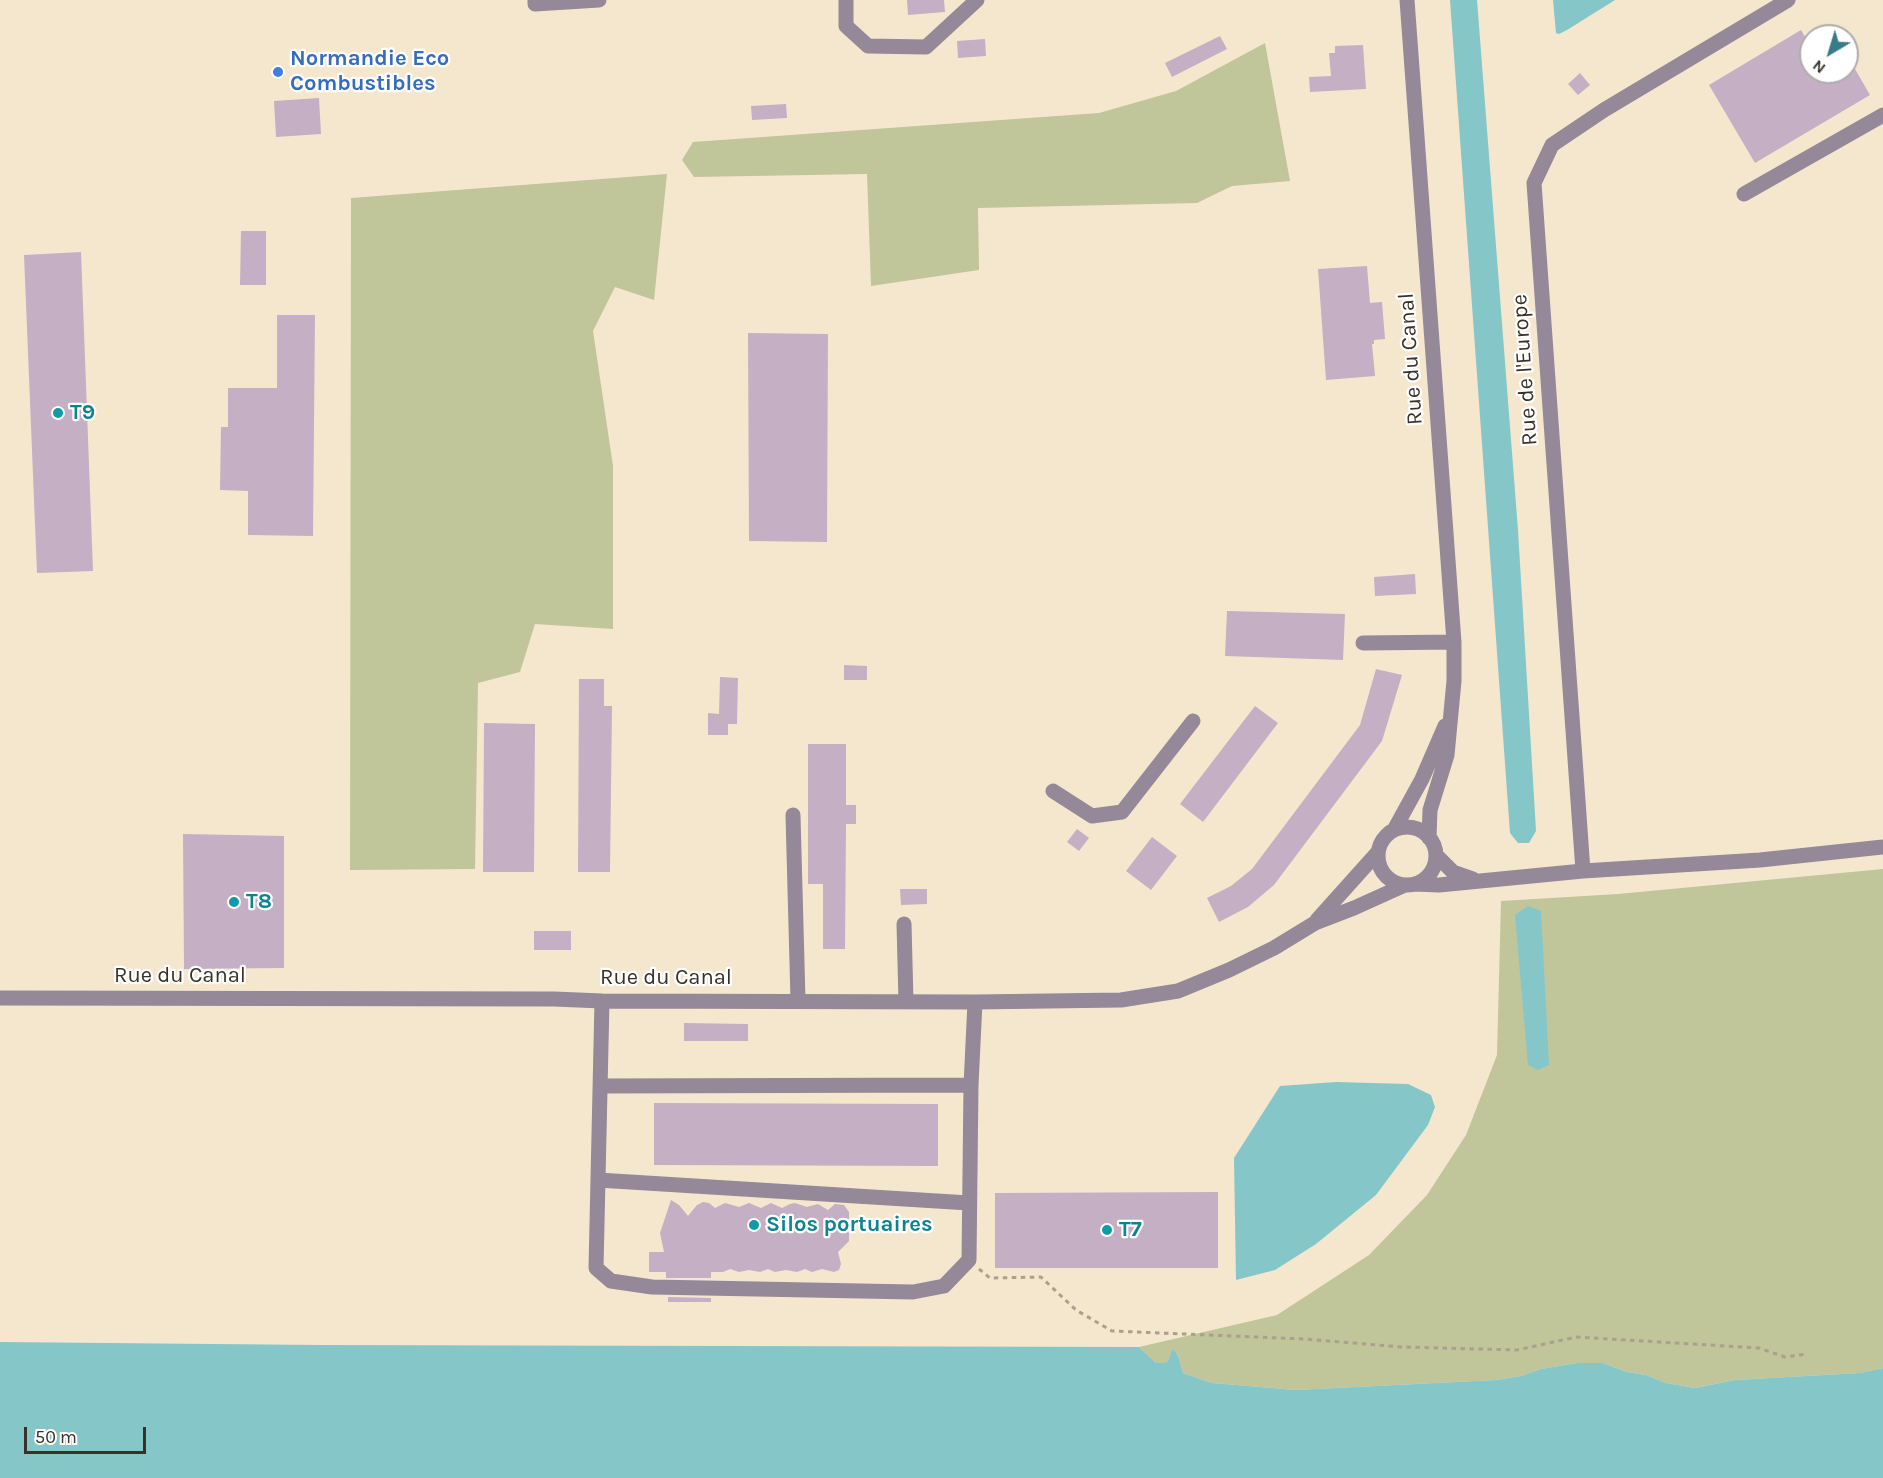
<!DOCTYPE html>
<html>
<head>
<meta charset="utf-8">
<style>
  body { margin:0 }
  #map { position:relative; width:1883px; height:1478px; overflow:hidden; background:#f5e7ce; font-family:Karla,sans-serif }
  canvas { display:block }
  .north { position:absolute; left:1799px; top:24px; width:60px; height:60px; box-sizing:border-box; background:#fff; border:2px solid #afada9; border-radius:50%; rotate:218deg; font-size:16px; font-weight:700; line-height:24px; text-align:center; color:#373228 }
  .north::after { content:''; display:block; margin:auto; width:21px; height:27px; background:#387a8b; clip-path:polygon(50% 0,100% 100%,50% 72%,0 100%) }
  .scale { position:absolute; left:24px; top:1427px; width:122px; height:27px; box-sizing:border-box; border:3px solid #373228; border-top:0; padding-left:8px; font-size:18px; line-height:21px; white-space:nowrap; color:#373228; -webkit-text-stroke:4px #fff; paint-order:stroke }
</style>
</head>
<body>
<div id="map">
<canvas width="1883" height="1478"></canvas>
<div class="north">N</div>
<div class="scale">50 m</div>
</div>
<script>
const ctx = document.querySelector('canvas').getContext('2d');
ctx.lineJoin = 'round';
function fillPath(path, color) { ctx.fillStyle = color; ctx.fill(path, 'evenodd'); }
const toPath = rows => new Path2D(rows.map(r => 'M' + r).join(''));
function strokePath(path, color, width, dash) { ctx.strokeStyle = color; ctx.lineWidth = width; ctx.lineCap = dash ? 'butt' : 'round'; ctx.setLineDash(dash || []); ctx.stroke(path); }
function label(font, color, halo, rows, align = 'center') {
  ctx.font = font + ' Karla,sans-serif'; ctx.lineWidth = 4.5; ctx.setLineDash([]); ctx.textBaseline = 'middle'; ctx.strokeStyle = halo; ctx.fillStyle = color; for (const [text, x, y, turn = 0] of rows) {
    ctx.save(); ctx.translate(x, y); ctx.rotate((+turn || 0) * Math.PI / 180); ctx.textAlign = isNaN(turn) ? turn : align; if (halo) ctx.strokeText(text, 0, 0); ctx.fillText(text, 0, 0); ctx.restore();
  }
}
fillPath(toPath([
  [1265,43,1290,181,1232,186,1197,203,978,208,979,270,871,286,867,174,694,177,682,160,693,142,1099,113,1176,91],
  [667,174,654,300,615,287,593,331,613,466,613,629,535,624,520,672,478,683,475,869,350,870,351,198],
  [1883,869,1883,1368,1860,1373,1735,1380,1695,1388,1666,1383,1646,1375,1627,1372,1603,1363,1577,1363,1541,1369,1521,1376,1496,1380,1296,1390,1212,1383,1183,1373,1179,1358,1176,1352,1172,1351,1168,1361,1164,1363,1156,1363,1139,1347,1277,1315,1369,1255,1427,1195,1466,1135,1497,1055,1501,901,1618,894]
]), '#c1c59a');
fillPath(toPath([
  [1450,0,1477,0,1518,530,1536,831,1529,843,1518,843,1510,833],
  [1553,0,1615,0,1567,30,1559,34,1556,33],
  [1528,906,1541,911,1549,1065,1538,1070,1528,1065,1515,915],
  [1336,1082,1408,1084,1431,1095,1435,1107,1428,1125,1376,1195,1316,1244,1275,1270,1236,1280,1234,1158,1280,1086],
  [0,1342,320,1345,1139,1347,1156,1363,1164,1363,1168,1361,1172,1350,1176,1352,1179,1358,1183,1373,1212,1383,1296,1390,1496,1380,1521,1376,1541,1369,1577,1363,1603,1363,1627,1372,1646,1375,1666,1383,1695,1388,1735,1380,1860,1373,1883,1368,1883,1478,0,1478]
]), '#85c6c8');
fillPath(toPath([
  [907,0,944,0,945,12,908,15],
  [1801,30,1811,47,1811,72,1847,72,1847,55,1870,95,1755,163,1709,85],
  [1220,36,1227,49,1172,77,1165,63],
  [985,39,986,56,958,58,957,41],
  [1363,45,1366,89,1310,92,1309,77,1331,76,1329,53,1335,53,1335,46],
  [1580,73,1590,85,1578,95,1568,84],
  [319,98,321,134,276,137,274,101],
  [786,104,787,118,752,120,751,106],
  [241,231,266,231,266,285,240,285],
  [81,252,93,571,37,573,24,255],
  [1367,266,1370,303,1382,302,1385,339,1374,340,1374,344,1372,344,1375,376,1326,380,1318,269],
  [277,315,315,315,313,536,248,535,248,491,220,490,221,427,228,427,228,388,277,388],
  [748,333,828,334,827,542,749,541],
  [1415,574,1416,594,1375,596,1374,577],
  [1227,611,1345,614,1343,660,1225,656],
  [844,665,867,666,867,680,844,680],
  [1376,669,1402,675,1382,741,1274,885,1248,907,1219,922,1207,898,1231,886,1252,869,1360,725],
  [720,677,738,678,737,724,728,724,728,735,708,735,708,713,719,714],
  [579,679,604,679,604,706,612,706,610,872,578,872],
  [1255,706,1278,723,1203,822,1180,804],
  [484,723,535,724,534,872,483,872],
  [808,744,846,744,846,805,856,805,856,824,846,824,845,949,823,949,823,884,808,884],
  [1077,829,1089,838,1079,851,1067,842],
  [183,834,284,836,284,968,184,969],
  [1152,837,1177,856,1151,890,1126,871],
  [900,889,927,889,927,904,901,905],
  [534,931,571,931,571,950,534,950],
  [684,1023,748,1024,748,1041,684,1041],
  [654,1103,938,1104,938,1166,654,1165],
  [1218,1192,1218,1268,995,1268,995,1193],
  [671,1200,679,1205,688,1216,697,1205,703,1202,709,1203,715,1208,725,1203,739,1207,749,1203,761,1208,771,1203,782,1208,790,1204,795,1203,807,1207,818,1204,828,1210,835,1204,844,1205,849,1212,849,1219,844,1226,849,1233,849,1241,838,1252,841,1264,839,1270,834,1272,822,1269,812,1272,805,1269,797,1272,786,1270,775,1272,768,1269,760,1272,749,1270,739,1272,730,1269,723,1272,711,1272,711,1278,666,1278,666,1272,649,1272,649,1252,664,1252,660,1233],
  [668,1297,711,1298,711,1302,668,1302]
]), '#c4afc4');
strokePath(toPath([
  [979,1269,990,1278,1041,1277,1076,1310,1112,1331,1304,1339,1402,1347,1517,1350,1576,1337,1759,1348,1785,1357,1807,1354]
]), '#aba08d', 3, [4.5, 4.5]);
strokePath(toPath([
  [535,0,535,4,599,0],
  [846,0,846,26,868,46,926,47,977,0],
  [1407,0,1454,642,1454,681,1447,755,1430,810,1429,838],
  [1744,194,1883,115],
  [1363,643,1454,642],
  [1053,791,1092,816,1122,812,1193,721],
  [793,815,798,1000],
  '1378 856a29 29 0 1 1 58 0a29 29 0 1 1-58 0Z',
  [1394,830,1422,779,1445,726],
  [1436,855,1453,872,1473,879],
  [1583,871,1534,183,1552,145,1604,110,1788,0],
  [1415,884,1439,885,1583,871,1760,860,1883,847],
  [1317,920,1378,852],
  [904,924,906,1001],
  [0,998,554,999,602,1001,975,1002,1121,1000,1178,991,1229,970,1274,948,1315,923,1354,908,1405,885],
  [602,1001,596,1268,611,1281,652,1287,913,1292,944,1286,969,1260,971,1085,975,1002],
  [601,1086,971,1085],
  [598,1180,969,1203]
]), '#948899', 15);
for (const [x, y, r, color] of [
  [278,72,6,"#3f7fe0"],
  [58,413,6,"#0f9aa8"],
  [234,902,6,"#0f9aa8"],
  [754,1225,6,"#0f9aa8"],
  [1107,1230,6,"#0f9aa8"]
]) { const dot = new Path2D(); dot.arc(x, y, r, 0, 2 * Math.PI); ctx.fillStyle = color; ctx.fill(dot); strokePath(dot, '#fff', 2); }
label('bold 22px', '#366cbe', '#fff', [
  ["Normandie Eco",290,59],
  ["Combustibles",290,84]
], 'left');
label('22px', '#373228', '#fff', [
  ["Rue du Canal",1411,359,-94],
  ["Rue de l'Europe",1525,370,-94],
  ["Rue du Canal",180,976],
  ["Rue du Canal",666,978]
]);
label('bold 22px', '#0d838f', '#fff', [
  ["T9",70,413],
  ["T8",246,902],
  ["Silos portuaires",766,1225],
  ["T7",1119,1230]
], 'left');
</script>
</body>
</html>
